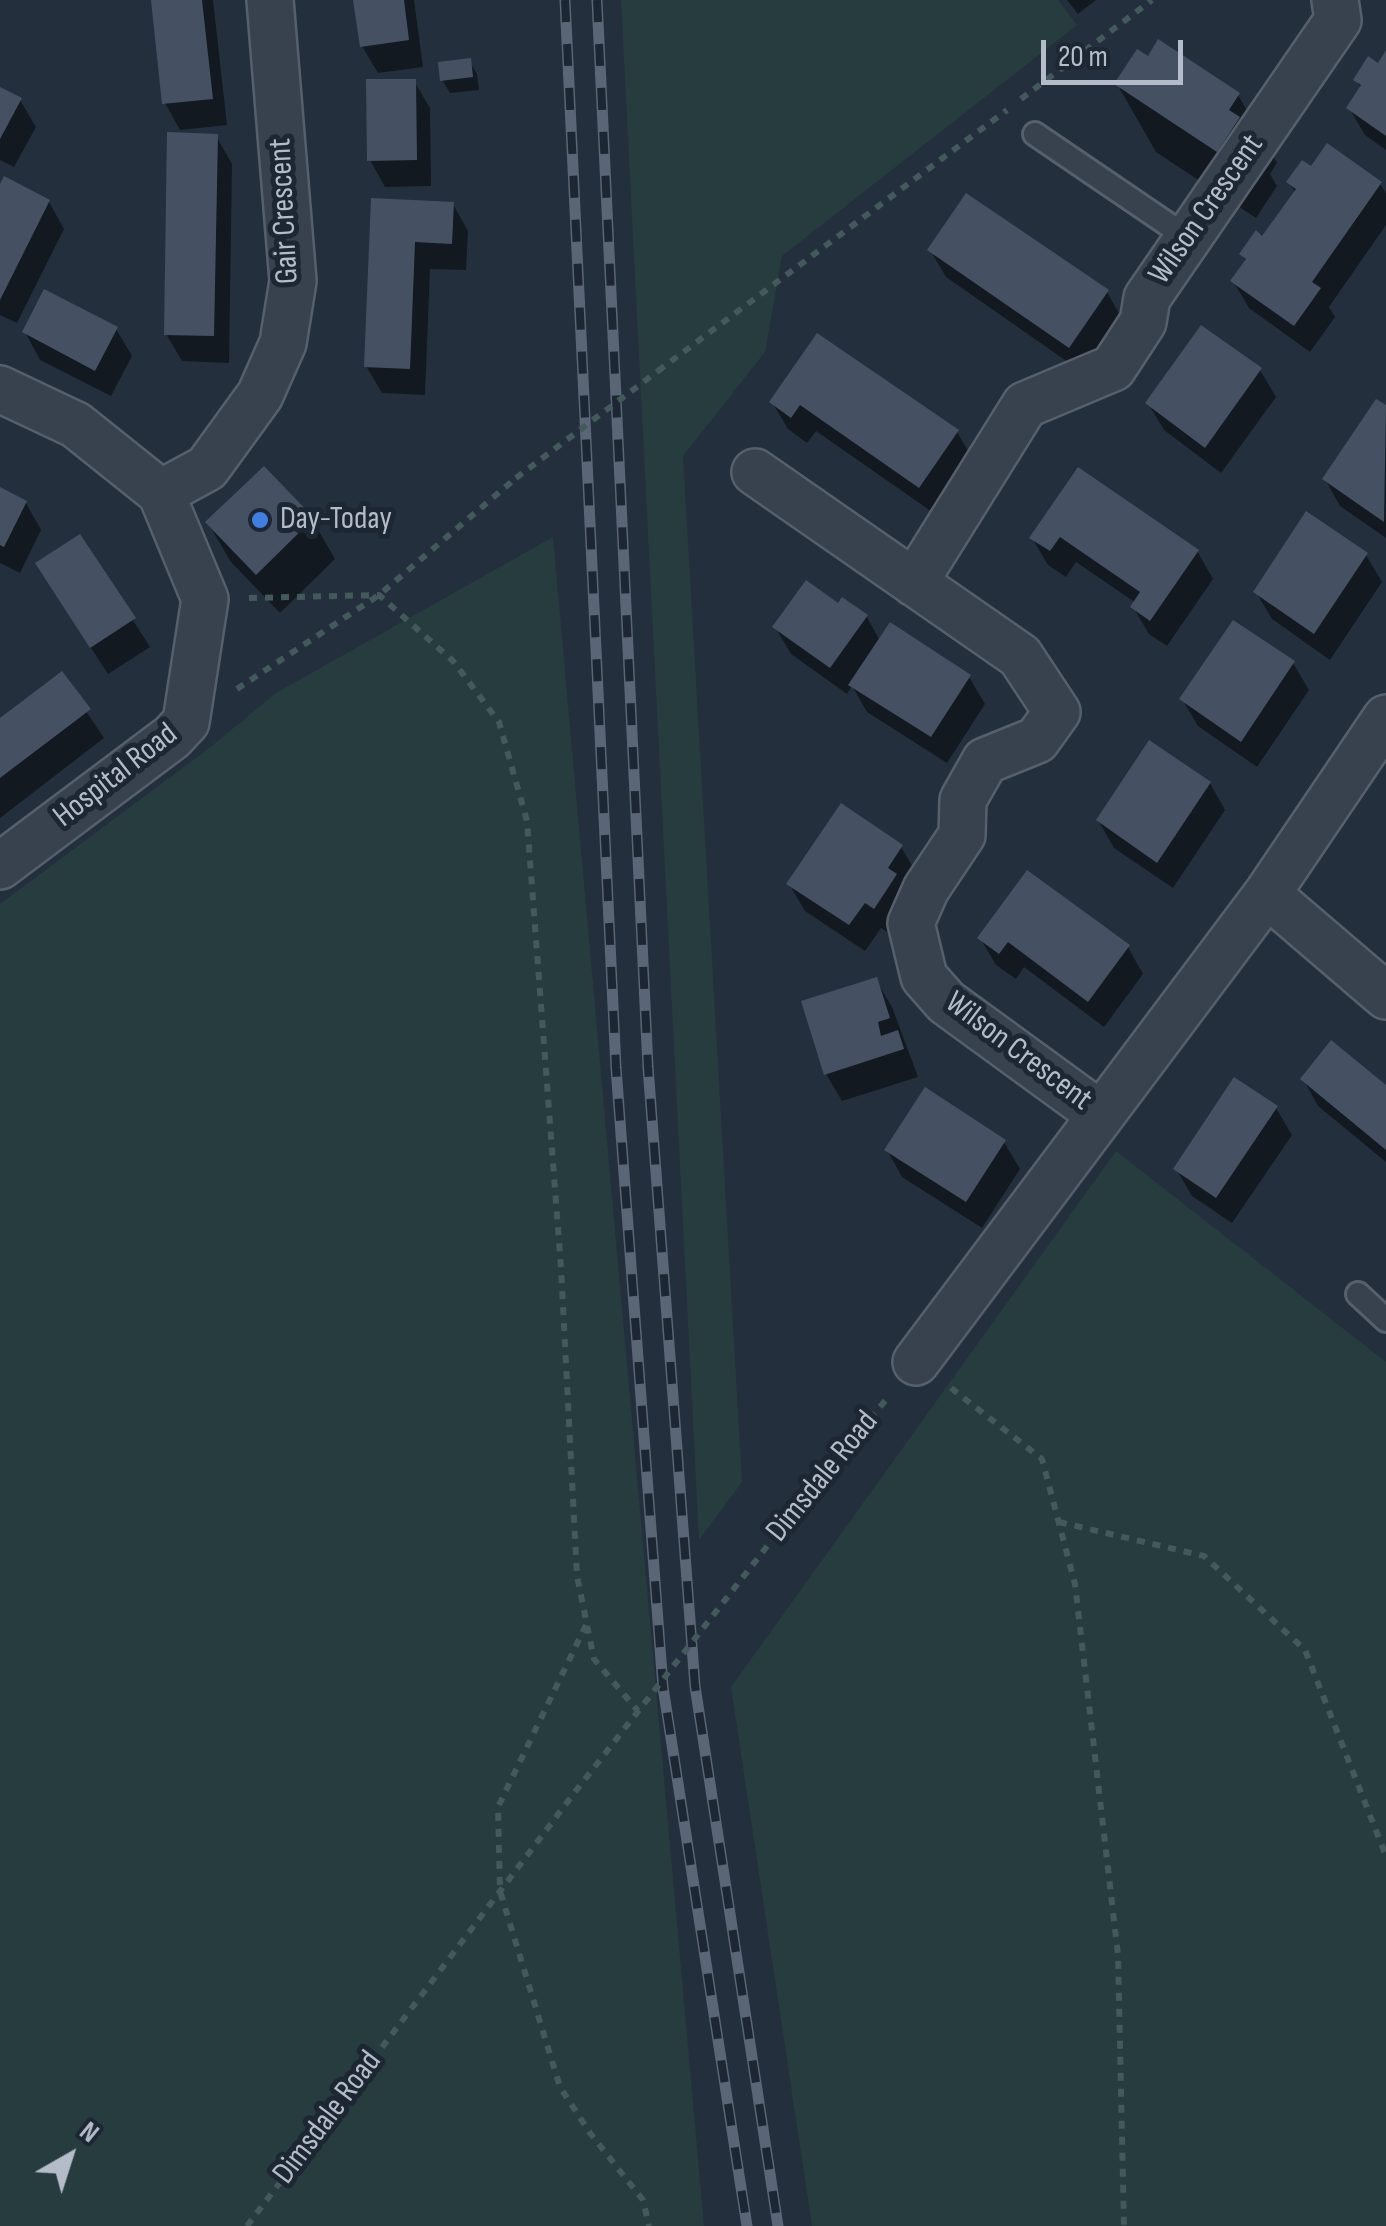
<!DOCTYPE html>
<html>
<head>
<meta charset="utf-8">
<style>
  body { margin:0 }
  #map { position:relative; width:1386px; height:2226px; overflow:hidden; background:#242f3e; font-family:"Sofia Sans Condensed",sans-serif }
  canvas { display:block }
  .north { position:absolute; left:20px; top:2106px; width:100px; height:100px; -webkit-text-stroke:8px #1d2633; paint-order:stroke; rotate:39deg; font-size:28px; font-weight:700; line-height:40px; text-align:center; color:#b4bcc9 }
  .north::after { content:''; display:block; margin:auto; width:35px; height:45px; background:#b4bcc9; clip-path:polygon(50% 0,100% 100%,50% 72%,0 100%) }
  .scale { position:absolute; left:1041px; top:40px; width:142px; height:45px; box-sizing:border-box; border:5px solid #b4bcc9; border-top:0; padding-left:12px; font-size:30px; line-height:35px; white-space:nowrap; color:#b4bcc9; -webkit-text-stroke:8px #1d2633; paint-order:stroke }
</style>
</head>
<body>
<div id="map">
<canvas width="1386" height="2226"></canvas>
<div class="north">N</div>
<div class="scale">20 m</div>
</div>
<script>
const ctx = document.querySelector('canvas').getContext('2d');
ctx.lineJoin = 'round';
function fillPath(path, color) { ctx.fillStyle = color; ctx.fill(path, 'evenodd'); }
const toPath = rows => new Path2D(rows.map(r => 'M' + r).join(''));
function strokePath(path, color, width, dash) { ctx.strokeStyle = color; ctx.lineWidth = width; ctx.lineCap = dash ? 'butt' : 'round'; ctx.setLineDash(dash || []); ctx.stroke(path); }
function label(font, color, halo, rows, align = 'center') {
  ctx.font = font + ' "Sofia Sans Condensed",sans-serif'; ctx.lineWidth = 10; ctx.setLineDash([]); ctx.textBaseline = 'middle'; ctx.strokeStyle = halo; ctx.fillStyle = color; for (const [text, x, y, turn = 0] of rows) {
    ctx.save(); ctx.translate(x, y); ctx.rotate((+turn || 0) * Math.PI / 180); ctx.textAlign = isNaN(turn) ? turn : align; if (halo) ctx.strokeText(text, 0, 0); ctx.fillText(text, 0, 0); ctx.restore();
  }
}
fillPath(toPath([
  [621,0,1058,0,1077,25,782,256,765,352,683,456,742,1482,699,1540],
  [553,537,704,2226,0,2226,0,904,208,749,276,693],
  [1116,1151,1386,1362,1386,2226,812,2226,731,1687]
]), '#263c3f');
fillPath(toPath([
  [154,0,213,0,227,125,180,130,165,103],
  [356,0,414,0,423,67,378,73,362,46],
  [1067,0,1096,0,1078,14],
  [1386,55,1386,150,1365,135,1349,108,1362,89,1356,80,1378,67],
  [469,61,477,74,479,90,450,93,442,80],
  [414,81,430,108,431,186,385,187,370,160],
  [1117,84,1238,95,1277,163,1270,174,1277,186,1256,218,1156,152],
  [0,89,20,100,36,127,14,167,0,160],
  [216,136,232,164,229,363,182,361,166,334],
  [1311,169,1380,184,1386,193,1386,225,1329,307,1335,317,1310,352,1249,308,1233,281,1246,261,1242,254,1263,239,1296,193,1289,182],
  [0,190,49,202,64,229,17,323,0,315],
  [374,201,453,204,468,231,466,270,430,269,425,395,382,393,366,366],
  [930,250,1107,292,1122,319,1085,374,946,277],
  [116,329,132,356,111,396,40,360,25,332],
  [817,337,957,432,973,459,935,514,816,431,807,443,788,429,772,402],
  [1260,370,1276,397,1221,473,1164,430,1148,403],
  [1377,402,1386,408,1386,538,1340,506,1325,479],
  [1079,471,1197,551,1213,579,1167,646,1149,634,1133,607,1136,603,1076,562,1066,577,1048,565,1032,538],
  [0,490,26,503,41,530,20,573,0,563],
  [312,519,335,559,280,613,231,562,208,523],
  [80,537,150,647,108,674,54,591],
  [1366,555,1382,582,1330,660,1272,619,1256,592],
  [839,606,867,617,880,641,969,677,985,704,947,763,867,712,852,686,847,694,791,654,775,627],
  [1293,663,1309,690,1257,767,1198,726,1182,699],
  [61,674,104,738,0,818,0,721],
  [1210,783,1225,810,1173,888,1114,848,1098,820],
  [901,847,917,874,900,919,890,934,881,928,865,951,805,911,789,884],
  [980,938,1128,947,1143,974,1104,1027,1024,967,1016,979,996,965],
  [876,980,892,1007,918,1077,842,1101,826,1074],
  [1303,1079,1386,1089,1386,1162,1318,1106],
  [1276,1108,1292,1135,1232,1223,1192,1196,1176,1169],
  [1004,1142,1020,1169,982,1228,902,1177,887,1150]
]), '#0007');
fillPath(toPath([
  [151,0,202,0,213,99,162,104],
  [353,0,404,0,409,40,360,47],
  [1158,39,1240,93,1229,110,1240,117,1217,152,1114,84,1137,49,1148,56],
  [1386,50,1386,136,1346,108,1361,85,1353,80,1368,56,1378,63],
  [471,58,473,77,440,81,438,62],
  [366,79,416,79,417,160,367,161],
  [0,87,22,98,0,139],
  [167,132,218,134,214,336,164,335],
  [1327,143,1382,182,1312,282,1321,288,1294,326,1230,281,1246,259,1239,254,1256,230,1262,236,1296,189,1286,182,1302,160,1311,166],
  [4,176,50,200,0,300,0,184],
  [966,193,1109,290,1069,348,927,250],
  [371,198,454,202,452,244,415,242,410,369,364,367],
  [44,289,118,327,95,371,22,332],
  [1201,325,1262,368,1205,448,1145,403],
  [817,333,959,430,919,488,800,405,791,418,769,402],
  [1376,399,1386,405,1384,522,1322,479],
  [264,466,314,518,256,575,205,522],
  [1078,467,1199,550,1150,621,1130,607,1140,592,1060,537,1050,551,1029,538],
  [0,487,27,501,4,547,0,545],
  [1306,511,1368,553,1314,634,1253,592],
  [80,534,136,618,90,648,35,563],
  [806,580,838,603,842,597,868,615,830,668,772,627],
  [1233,620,1295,661,1241,742,1179,699],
  [890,622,971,675,931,737,848,685],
  [62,671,91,709,0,778,0,718],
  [1149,740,1211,782,1157,863,1096,820],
  [841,803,903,845,888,868,897,874,886,891,874,909,865,903,849,925,786,884],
  [1027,870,1130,945,1088,1002,1008,942,999,954,977,938],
  [877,977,890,1018,878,1022,881,1036,898,1030,904,1049,824,1075,801,1001],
  [1331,1040,1386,1085,1386,1150,1300,1079],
  [1234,1077,1278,1106,1216,1198,1173,1169],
  [925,1087,1006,1140,966,1202,884,1150]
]), '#455162');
const service = toPath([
  [1035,134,1188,238],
  [1358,1294,1386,1320]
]);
const minor = toPath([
  [0,389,76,425,161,493,205,599,186,722,172,737,0,866],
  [755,472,1020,656,1057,712,1037,740,985,761,963,800,962,835,926,889,911,923,924,977,946,1002,1101,1115],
  [161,493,207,468,260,395,283,343,293,281,270,0],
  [914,583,1025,405,1113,368,1143,322,1147,298,1338,20,1335,0],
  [1267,894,1386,996],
  [916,1362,1267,894,1386,718]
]);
strokePath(service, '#565f6c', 28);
strokePath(minor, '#565f6c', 50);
strokePath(toPath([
  [1021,99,1152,0],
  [658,371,1007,110],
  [249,598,379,595,453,661,499,722,527,821,561,1268,577,1576,594,1659,638,1711],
  [237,689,379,595,516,478],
  [951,1388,1042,1459,1075,1584,1118,1955,1124,2226],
  [1059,1522,1204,1556,1305,1650,1386,1856],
  [779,1531,889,1396],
  [586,1625,498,1807,500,1891,560,2087,590,2133,643,2200,649,2226],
  [247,2226,575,1792]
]), '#44595c', 6, [8, 8]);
strokePath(service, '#38414e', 22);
strokePath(minor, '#38414e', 45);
const rail = toPath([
  [565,0,616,1068,663,1687,747,2226],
  [597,0,648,1067,695,1686,778,2226]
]);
strokePath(rail, '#5a6575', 11);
strokePath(rail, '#1d2633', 8, [22]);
strokePath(toPath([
  [516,478,658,371],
  [575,1792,779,1531]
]), '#44595c', 6, [8, 8]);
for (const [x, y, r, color] of [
  [260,520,10,"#3f7fe0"]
]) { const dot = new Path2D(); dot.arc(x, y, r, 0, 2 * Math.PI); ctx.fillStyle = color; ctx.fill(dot); strokePath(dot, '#1d2633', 4); }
label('32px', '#b4bcc9', '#1d2633', [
  ["Wilson Crescent",1207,210,-55],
  ["Gair Crescent",285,211,-93],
  ["Hospital Road",116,776,-38],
  ["Wilson Crescent",1018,1052,37],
  ["Dimsdale Road",823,1477,-51],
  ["Dimsdale Road",328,2118,-53]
]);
label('32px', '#b4bcc9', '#1d2633', [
  ["Day-Today",280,520]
], 'left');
</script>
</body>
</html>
